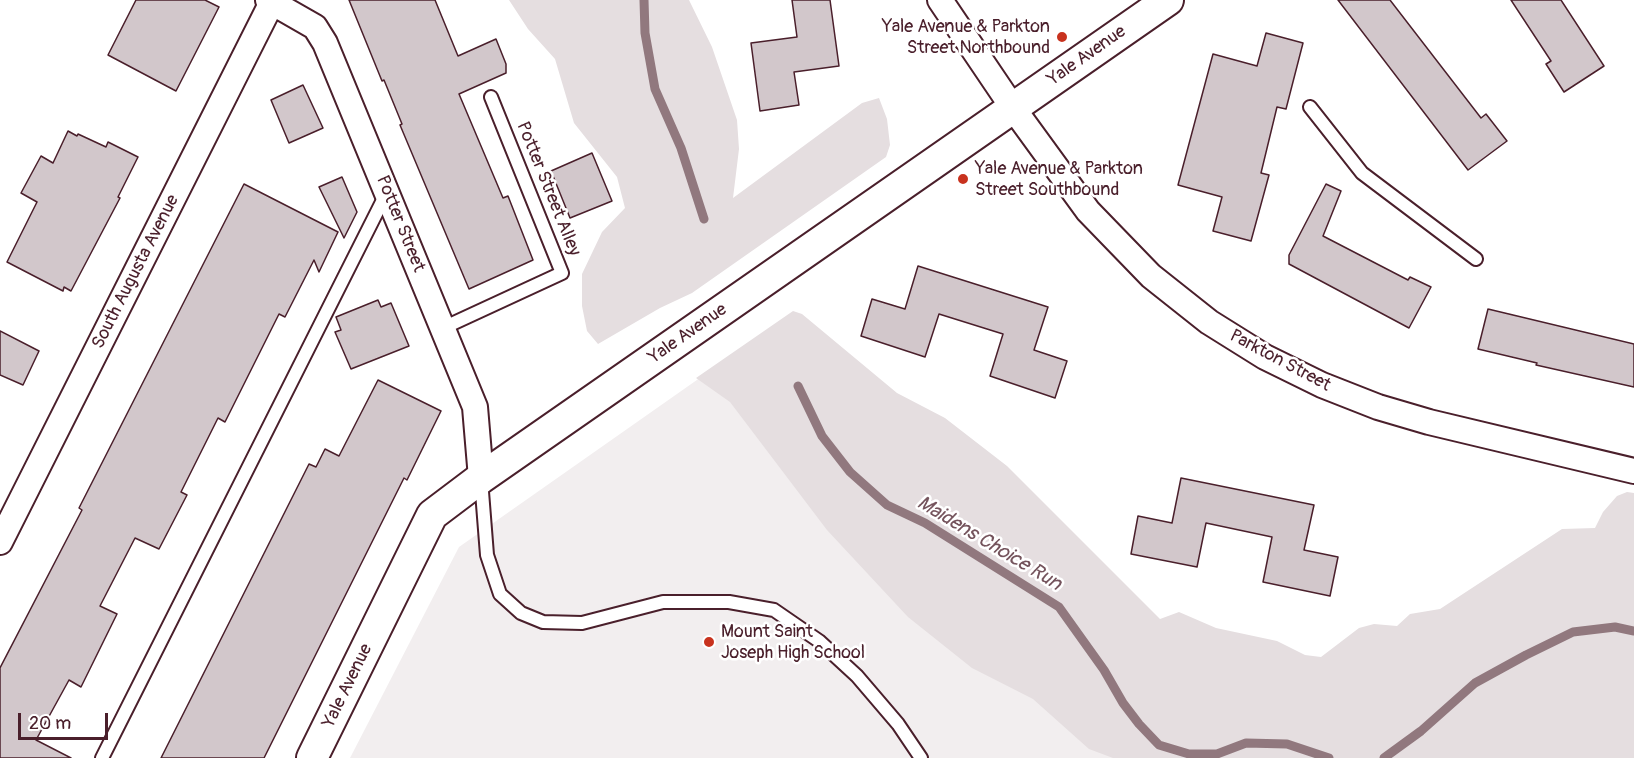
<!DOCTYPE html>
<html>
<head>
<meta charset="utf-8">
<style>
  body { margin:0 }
  #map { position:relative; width:1634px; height:758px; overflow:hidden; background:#fff; font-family:Pangolin,sans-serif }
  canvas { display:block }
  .scale { position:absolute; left:18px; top:713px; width:90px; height:27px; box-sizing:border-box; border:3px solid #4a1f2b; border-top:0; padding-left:8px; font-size:18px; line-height:21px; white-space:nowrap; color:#4a1f2b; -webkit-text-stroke:4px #fff; paint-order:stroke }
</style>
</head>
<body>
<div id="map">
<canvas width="1634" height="758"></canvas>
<div class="scale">20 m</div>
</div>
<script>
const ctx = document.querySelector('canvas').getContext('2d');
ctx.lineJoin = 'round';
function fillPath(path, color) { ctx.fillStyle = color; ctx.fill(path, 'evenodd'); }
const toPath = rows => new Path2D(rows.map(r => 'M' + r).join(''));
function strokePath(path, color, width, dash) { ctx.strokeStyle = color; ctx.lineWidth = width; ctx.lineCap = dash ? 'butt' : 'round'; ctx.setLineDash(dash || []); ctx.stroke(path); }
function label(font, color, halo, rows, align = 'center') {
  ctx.font = font + ' Pangolin,sans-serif'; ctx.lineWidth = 5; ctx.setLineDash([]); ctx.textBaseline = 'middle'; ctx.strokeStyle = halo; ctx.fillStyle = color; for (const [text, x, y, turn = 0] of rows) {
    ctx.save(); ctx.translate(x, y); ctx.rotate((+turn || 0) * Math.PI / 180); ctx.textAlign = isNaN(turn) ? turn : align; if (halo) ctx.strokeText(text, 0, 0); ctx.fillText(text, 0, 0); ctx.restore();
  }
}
fillPath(toPath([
  [751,342,1137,758,350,758,459,547]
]), '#f2eeef');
fillPath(toPath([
  [509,0,689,0,712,47,737,120,739,149,733,198,862,103,879,98,887,119,890,145,886,157,692,293,660,308,598,344,587,331,582,306,582,274,602,232,625,208,617,177,574,123,555,59,528,29],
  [793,311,802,314,897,393,945,418,1007,466,1160,619,1179,612,1216,628,1277,641,1305,655,1321,657,1359,628,1374,624,1397,626,1410,614,1440,609,1562,529,1595,528,1603,512,1617,496,1627,492,1634,493,1634,758,1113,758,1089,749,1033,699,972,668,908,617,827,530,730,402,696,378]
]), '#e5dee0');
strokePath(toPath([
  [644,0,645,33,655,89,681,148,704,219],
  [798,386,822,436,850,472,887,505,925,523,1059,607,1104,670,1123,703,1139,724,1159,745,1189,754,1217,754,1246,743,1287,744,1329,758],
  [1384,758,1421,731,1475,683,1526,655,1573,632,1615,627,1634,631]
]), '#91787e', 9);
const building = toPath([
  [136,0,205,0,219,7,176,91,108,55,136,0],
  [349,0,435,0,458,56,496,39,506,64,506,73,459,94,503,198,508,196,533,260,469,289,400,125,402,124,384,80,382,81,349,0],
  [792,0,830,0,839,66,794,72,799,105,760,111,751,43,797,37,792,0],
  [1338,0,1390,0,1481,118,1486,114,1507,141,1468,170,1338,0],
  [1511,0,1561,0,1604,66,1564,92,1546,64,1551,61,1511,0],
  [1266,33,1303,43,1286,109,1277,107,1261,173,1269,175,1251,241,1213,231,1222,197,1178,185,1213,54,1257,66,1266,33],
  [303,85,323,128,289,143,271,100,303,85],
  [68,131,77,136,78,134,106,147,108,142,138,157,118,197,120,198,71,291,64,287,63,291,7,262,37,202,21,193,41,156,53,163,68,131],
  [592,153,612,201,570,218,551,171,592,153],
  [342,177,357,212,344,238,319,187,342,177],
  [244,184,338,232,319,272,314,260,285,317,279,314,225,422,218,418,181,492,187,495,159,549,135,538,100,606,117,614,81,687,69,680,36,740,71,758,0,758,0,668,82,510,79,508,244,184],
  [1326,184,1341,191,1323,236,1408,280,1410,277,1431,287,1409,328,1289,264,1289,255,1326,184],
  [918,266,1048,307,1034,350,1067,361,1055,398,990,376,1003,334,939,314,925,357,861,336,872,299,905,309,918,266],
  [378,300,381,307,391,303,409,346,351,369,335,332,341,330,336,317,378,300],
  [1488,309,1634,344,1634,387,1536,365,1537,363,1478,349,1488,309],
  [0,331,39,351,23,385,0,375,0,331],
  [378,380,441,411,407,480,404,478,264,758,161,758,309,464,316,467,325,449,339,456,378,380],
  [1181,478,1314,505,1304,550,1338,557,1330,596,1263,582,1272,537,1206,523,1197,567,1131,554,1138,516,1172,523,1181,478]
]);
fillPath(building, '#d2c7cb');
strokePath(building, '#4a1f2b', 1.5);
const service = toPath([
  [1310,107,1362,173,1476,259],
  [443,328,562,273,491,97],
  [481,479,487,555,500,594,521,613,543,622,582,623,663,602,729,602,774,610,819,641,857,676,898,724,921,758],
  [102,758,386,194]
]);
const minor = toPath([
  [268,0,315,27,325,43,475,407,481,478],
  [940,0,1013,108,1088,211,1151,276,1209,322,1265,357,1322,385,1378,407,1429,422,1634,471],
  [0,542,272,2]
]);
const tertiary = toPath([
  [312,758,432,515,481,478,1168,0]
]);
strokePath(service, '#4a1f2b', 16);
strokePath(minor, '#4a1f2b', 28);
strokePath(tertiary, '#4a1f2b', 34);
strokePath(service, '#fff', 12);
strokePath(minor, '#fff', 24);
strokePath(tertiary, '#fff', 30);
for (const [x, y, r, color] of [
  [1062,37,6,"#c8321e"],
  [963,179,6,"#c8321e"],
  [709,642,6,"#c8321e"]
]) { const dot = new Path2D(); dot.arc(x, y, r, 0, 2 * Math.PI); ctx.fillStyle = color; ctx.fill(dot); strokePath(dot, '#fff', 2); }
label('18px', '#4a1f2b', '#fff', [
  ["Yale Avenue & Parkton",1050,27,"right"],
  ["Street Northbound",1050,48,"right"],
  ["Yale Avenue & Parkton",975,169],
  ["Street Southbound",975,190],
  ["Mount Saint",721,632],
  ["Joseph High School",721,653]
], 'left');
label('18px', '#4a1f2b', '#fff', [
  ["Yale Avenue",1087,56,-35],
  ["Potter Street Alley",548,189,68],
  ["Potter Street",400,224,68],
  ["South Augusta Avenue",136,272,-63],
  ["Yale Avenue",688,334,-35],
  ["Parkton Street",1280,361,28],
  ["Yale Avenue",348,686,-64]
]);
label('italic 20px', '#74535c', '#fff', [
  ["Maidens Choice Run",989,544,31]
]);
</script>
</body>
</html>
